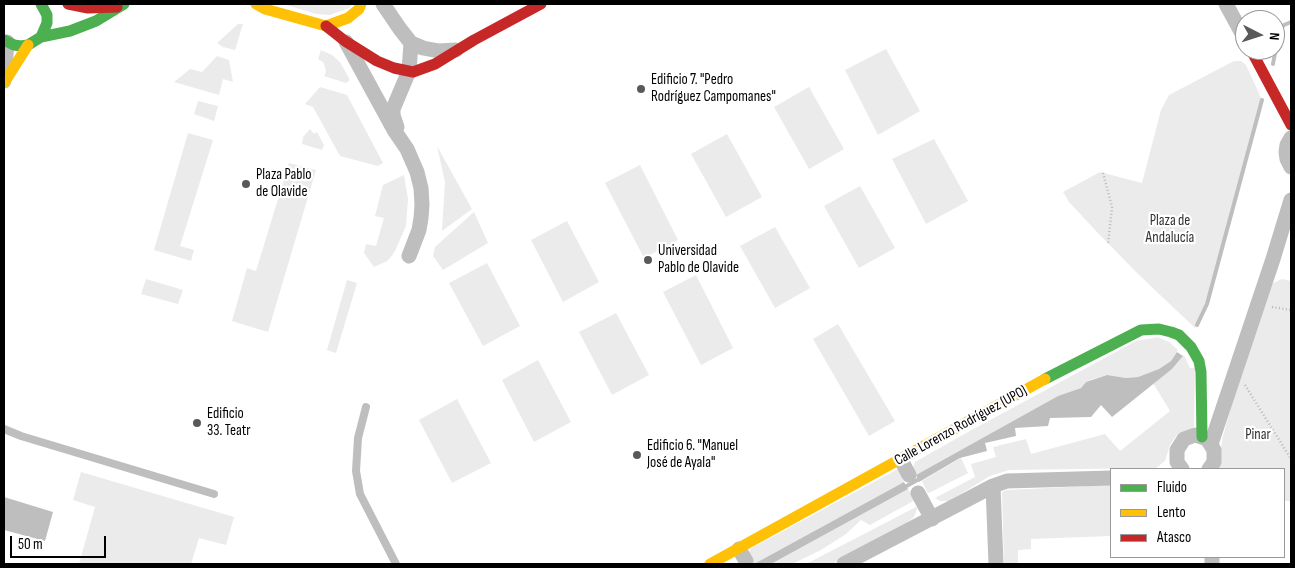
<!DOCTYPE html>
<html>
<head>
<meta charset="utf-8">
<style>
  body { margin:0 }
  #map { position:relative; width:1295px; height:568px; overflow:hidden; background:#fff; font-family:"Sofia Sans Condensed",sans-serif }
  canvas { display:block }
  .frame { position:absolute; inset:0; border:5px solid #000; pointer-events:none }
  .legend { position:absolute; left:1110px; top:468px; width:175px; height:90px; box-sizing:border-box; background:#fff; border:1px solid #999; margin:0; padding:6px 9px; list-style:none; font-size:15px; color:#000 }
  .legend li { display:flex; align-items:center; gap:10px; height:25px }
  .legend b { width:25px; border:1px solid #999 }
  .north { position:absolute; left:1235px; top:10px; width:50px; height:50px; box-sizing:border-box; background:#fff; border:1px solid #999; border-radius:50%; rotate:95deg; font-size:14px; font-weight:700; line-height:20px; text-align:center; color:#000 }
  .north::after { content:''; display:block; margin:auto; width:18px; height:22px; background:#595959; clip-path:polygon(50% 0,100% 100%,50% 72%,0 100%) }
  .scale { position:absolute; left:10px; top:536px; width:96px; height:22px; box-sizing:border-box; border:2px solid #000; border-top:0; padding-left:6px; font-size:15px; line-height:18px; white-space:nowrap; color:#000; -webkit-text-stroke:4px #fff; paint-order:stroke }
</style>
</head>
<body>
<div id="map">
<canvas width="1295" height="568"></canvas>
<div class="frame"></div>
<ul class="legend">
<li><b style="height:6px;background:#4caf50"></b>Fluido</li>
<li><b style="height:6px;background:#ffc107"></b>Lento</li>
<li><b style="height:6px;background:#c62828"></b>Atasco</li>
</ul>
<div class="north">N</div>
<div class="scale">50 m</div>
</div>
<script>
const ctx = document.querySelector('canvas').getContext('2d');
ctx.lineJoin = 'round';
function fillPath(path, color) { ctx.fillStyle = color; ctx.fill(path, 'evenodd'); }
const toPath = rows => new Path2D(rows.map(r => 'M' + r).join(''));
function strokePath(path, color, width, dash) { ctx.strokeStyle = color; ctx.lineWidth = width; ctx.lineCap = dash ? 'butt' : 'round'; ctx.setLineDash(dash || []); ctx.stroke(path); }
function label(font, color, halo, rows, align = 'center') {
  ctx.font = font + ' "Sofia Sans Condensed",sans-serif'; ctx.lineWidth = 4.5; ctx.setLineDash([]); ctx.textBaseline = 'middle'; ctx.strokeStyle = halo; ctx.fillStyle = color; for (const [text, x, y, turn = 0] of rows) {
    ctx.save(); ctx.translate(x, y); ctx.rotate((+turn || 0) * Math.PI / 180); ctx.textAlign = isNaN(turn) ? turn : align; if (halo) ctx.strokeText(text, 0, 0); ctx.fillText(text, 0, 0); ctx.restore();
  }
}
fillPath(toPath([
  [283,4,352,4,349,8,330,15,316,14],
  [238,24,243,24,235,50,223,47,217,43],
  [886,49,920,111,878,135,845,70],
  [321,50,332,55,340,62,350,80,346,83,324,76,326,72,325,67,323,62,318,59],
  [217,56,229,60,233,82,223,79,219,95,174,82,190,69,202,72],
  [1234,61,1241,61,1246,65,1262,100,1207,304,1195,328,1137,273,1096,231,1069,202,1063,192,1100,172,1142,183,1161,110,1169,95],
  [320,87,347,95,383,163,378,166,340,156,313,107,305,104],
  [809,87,844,149,809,169,774,107],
  [198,101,218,106,214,121,194,114],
  [310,129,314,134,317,132,324,145,322,150,302,144,303,137],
  [188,133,213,140,180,246,194,250,191,261,154,250],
  [727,134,762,197,726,217,691,154],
  [934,139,968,201,926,224,892,159],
  [437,146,472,209,442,231,445,182],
  [289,163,316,170,268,332,232,321,247,268,256,271],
  [640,165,678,240,644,258,605,183],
  [404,175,408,199,406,226,395,251,391,257,387,261,374,267,364,253,366,244,376,246,384,218,375,216,383,185],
  [860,186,895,248,859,268,824,206],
  [474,212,488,243,443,270,433,256,435,247],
  [567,221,599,282,563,302,531,240],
  [775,227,810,288,775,308,740,246],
  [487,263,520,326,483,346,449,283],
  [696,275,733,348,701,365,663,292],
  [146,279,183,290,178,304,141,294],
  [1282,279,1291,281,1291,501,1284,501,1284,469,1218,469,1218,466,1223,436,1243,366,1273,283],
  [347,280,357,283,336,353,327,350],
  [616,313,649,375,612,395,579,332],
  [838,324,895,421,869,436,813,339],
  [1158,337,1169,342,1178,350,1171,361,1159,369,1138,377,1126,378,1107,375,1093,379,1086,382,1081,388,1058,396,916,475,913,468,915,462,968,432,1136,341],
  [1184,355,1190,368,1195,368,1194,427,1182,432,1176,436,1170,445,1165,461,1156,468,1009,470,990,476,949,501,940,501,935,498,975,477,971,464,996,457,993,447,1026,439,1031,454,1105,434,1120,451,1170,411,1153,383,1172,369],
  [538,360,571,422,534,442,502,380],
  [457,399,491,463,452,483,419,420],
  [961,458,968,473,929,493,927,492,922,481],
  [898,469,904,482,754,564,749,555,750,549],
  [81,472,234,517,226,545,199,538,191,564,79,564,95,507,73,500],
  [1111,485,1111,536,1031,539,1031,549,1018,550,1018,564,1004,564,1002,492,1007,490],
  [908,489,915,500,870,525,861,520,846,534,821,550,792,564,771,564],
  [918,506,914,517,897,531,832,564,806,564]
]), '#ebebeb');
fillPath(toPath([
  [1177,352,1183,356,1172,369,1112,417,1101,405,1091,417,1050,418,1048,426,1015,428,1016,436,985,443,987,451,960,458,919,482,916,475,1058,396,1081,388,1086,382,1107,375,1126,378,1138,377,1159,369,1171,361],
  [904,482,908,489,771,564,754,564],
  [4,497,53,512,45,541,4,530]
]), '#bebebe');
strokePath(toPath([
  [1273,64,1279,31,1284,25,1291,22],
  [1197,325,1207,304,1262,100],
  [903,488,921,478]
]), '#bebebe', 4);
strokePath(toPath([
  [1103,173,1112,207,1108,244],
  [1272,307,1291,310],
  [1245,385,1291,459]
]), '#b9b9b9', 2.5, [1, 2.5]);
strokePath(toPath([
  [366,407,358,438,356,471,360,494,396,564],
  [4,429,21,436,214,494]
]), '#bebebe', 8);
strokePath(toPath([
  [383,4,400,29,411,43,423,48,439,51,456,50],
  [1226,4,1245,39],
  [346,42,394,130,407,149,417,172,421,188,422,205,421,218,419,230,409,256],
  [4,81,7,42],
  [397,127,393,115,393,109,409,71,411,43],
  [1291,138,1287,145,1286,152,1287,159,1291,167],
  [1211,444,1273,259,1291,200],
  [901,460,909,475],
  [1182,469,1177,462,1177,450,1184,439,1195,435,1207,439,1214,450,1214,462,1209,469],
  [918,493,932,519],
  [739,549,746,561],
  [1212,557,1212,564],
  [844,564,993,486],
  [996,564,993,486,1007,481,1111,478]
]), '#bebebe', 15);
strokePath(toPath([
  [41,37,70,31,96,21,124,4],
  [4,40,14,45,21,46,28,45,41,37,47,23,47,15,41,4],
  [1045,379,1141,330,1159,329,1171,332,1179,335,1191,347,1199,361,1201,372,1202,437]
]), '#4caf50', 11);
strokePath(toPath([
  [256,4,265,9,326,26,348,18,359,9,361,4],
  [4,83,28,45],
  [710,564,1045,379]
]), '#ffc107', 11);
strokePath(toPath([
  [68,4,88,8,117,7],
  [326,26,345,41,377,61,394,68,413,72,435,64,474,40,541,4],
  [1251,50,1291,125]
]), '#c62828', 11);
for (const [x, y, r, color] of [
  [641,89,5,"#595959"],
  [246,184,5,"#595959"],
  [648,260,5,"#595959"],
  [197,423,5,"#595959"],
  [637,455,5,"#595959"]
]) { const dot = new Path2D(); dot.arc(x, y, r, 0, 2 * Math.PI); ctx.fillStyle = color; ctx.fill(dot); strokePath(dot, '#fff', 2); }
label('15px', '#000', '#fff', [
  ["Edificio 7. \"Pedro",651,80],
  ["Rodríguez Campomanes\"",651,97],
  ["Plaza Pablo",256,175],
  ["de Olavide",256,192],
  ["Universidad",658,251],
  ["Pablo de Olavide",658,268],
  ["Edificio",207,414],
  ["33. Teatr",207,431],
  ["Edificio 6. \"Manuel",647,446],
  ["José de Ayala\"",647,463]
], 'left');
label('15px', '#323232', '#fff', [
  ["Plaza de",1170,221],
  ["Andalucía",1170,238],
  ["Pinar",1258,435]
]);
label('15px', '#000', '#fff', [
  ["Calle Lorenzo Rodríguez (UPO)",961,426,-29]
]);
</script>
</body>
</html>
